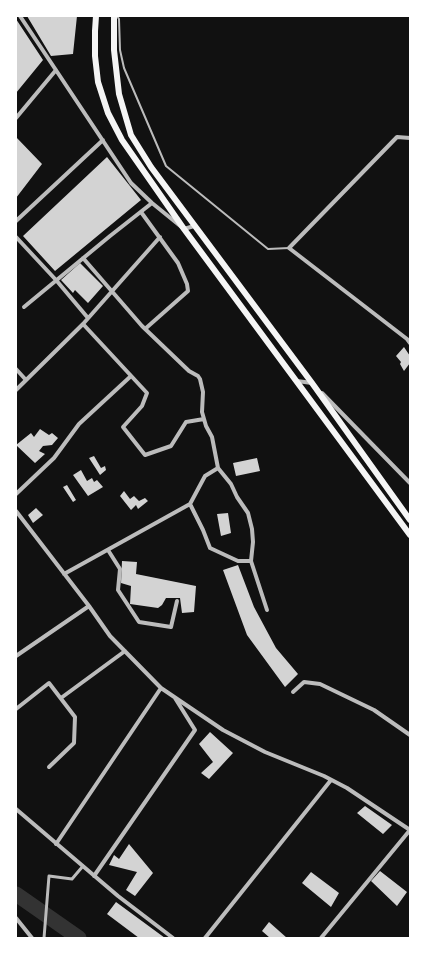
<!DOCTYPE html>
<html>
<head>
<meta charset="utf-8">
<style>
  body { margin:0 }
  #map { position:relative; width:426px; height:954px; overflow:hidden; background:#111; font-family:"Exo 2",sans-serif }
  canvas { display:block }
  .frame { position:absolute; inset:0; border:17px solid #fff; pointer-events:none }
</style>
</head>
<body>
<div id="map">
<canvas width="426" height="954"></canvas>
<div class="frame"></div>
</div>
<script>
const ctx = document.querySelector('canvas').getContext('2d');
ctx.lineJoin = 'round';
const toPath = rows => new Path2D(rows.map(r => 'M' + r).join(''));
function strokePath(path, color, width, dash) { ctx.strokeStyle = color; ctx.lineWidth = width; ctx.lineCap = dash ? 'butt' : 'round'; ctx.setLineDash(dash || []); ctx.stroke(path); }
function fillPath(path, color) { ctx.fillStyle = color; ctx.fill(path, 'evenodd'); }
strokePath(toPath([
  [16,894,79,938]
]), '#333', 15);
fillPath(toPath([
  [27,16,77,16,73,54,51,56],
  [16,19,43,60,16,93],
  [16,137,42,164,16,198],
  [107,157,141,200,55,271,23,236],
  [80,263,103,286,88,303,75,290,73,293,61,280],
  [404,347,410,356,410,363,404,371,400,364,401,362,396,356],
  [40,429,49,435,52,433,58,438,52,445,43,446,39,451,45,454,35,463,16,445,31,433,34,437],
  [94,456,101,468,105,466,106,470,100,475,89,458],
  [257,458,260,471,236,476,233,463],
  [81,470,87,481,92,478,94,482,97,480,103,487,88,496,73,475],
  [67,485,76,500,73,502,63,487],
  [124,491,130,499,134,496,139,501,145,498,148,501,138,509,136,505,131,510,120,496],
  [36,508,43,515,33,523,28,515],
  [228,513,231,533,221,536,217,514],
  [122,561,137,562,136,574,196,586,194,612,182,613,180,598,166,598,162,605,158,608,130,604,131,586,121,583],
  [238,565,254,607,276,648,298,674,285,687,247,635,223,570],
  [210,732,233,753,209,779,201,773,213,762,199,744],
  [365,806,392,825,383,834,357,813],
  [129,844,153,873,135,896,126,890,137,872,109,865,114,855,119,859],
  [380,871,407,892,397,906,371,881],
  [311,872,339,893,331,907,302,883],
  [116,902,165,938,139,938,107,914],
  [269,922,287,938,270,938,262,931]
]), '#d3d3d3');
strokePath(toPath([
  [117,16,119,19,120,50,124,68,166,166,268,249,289,248]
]), '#bcbcbc', 2);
strokePath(toPath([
  [44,938,49,876,72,879,83,866]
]), '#bcbcbc', 3);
strokePath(toPath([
  [20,16,131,183,152,203,184,229,194,226],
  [16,118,56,70],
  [410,138,397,137,289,248,407,339,410,343],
  [141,212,178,263,187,284,188,291,145,329],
  [16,221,103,140],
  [16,237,56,280,88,318],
  [83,258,142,326,189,371,198,376,200,379,203,392,202,412,206,426,212,437,218,468,231,484,237,497,248,513,252,529,253,542,251,561,267,610],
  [24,307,110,236,152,203],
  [83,324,147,393,142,406,123,427,145,455,171,446,186,422,204,419],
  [16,369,26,380],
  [297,381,312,383],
  [16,390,83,324,160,237],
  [322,393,410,483],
  [16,494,54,458,79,424,131,376],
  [190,504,203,530,210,548,238,561,251,561],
  [16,511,89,606,110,636,161,688,223,730,265,752,324,776,347,788,410,830,321,938],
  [108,550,120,569,118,590,139,622,171,627,177,601],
  [64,574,190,504,205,476,218,468],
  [16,656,89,606],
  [293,692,304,682,320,684,374,710,410,735],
  [61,698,125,651],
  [16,709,49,683,75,717,74,743,49,767],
  [16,809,118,896,173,938],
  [56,844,161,688],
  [94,876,195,730,175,698],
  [16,918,32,938],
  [205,938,331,780]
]), '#bcbcbc', 4);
strokePath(toPath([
  [96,16,95,31,95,56,98,82,108,113,122,140,184,229,410,535],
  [114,16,114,50,119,94,131,135,151,167,312,383,410,520]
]), '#f5f5f5', 6);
</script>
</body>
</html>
